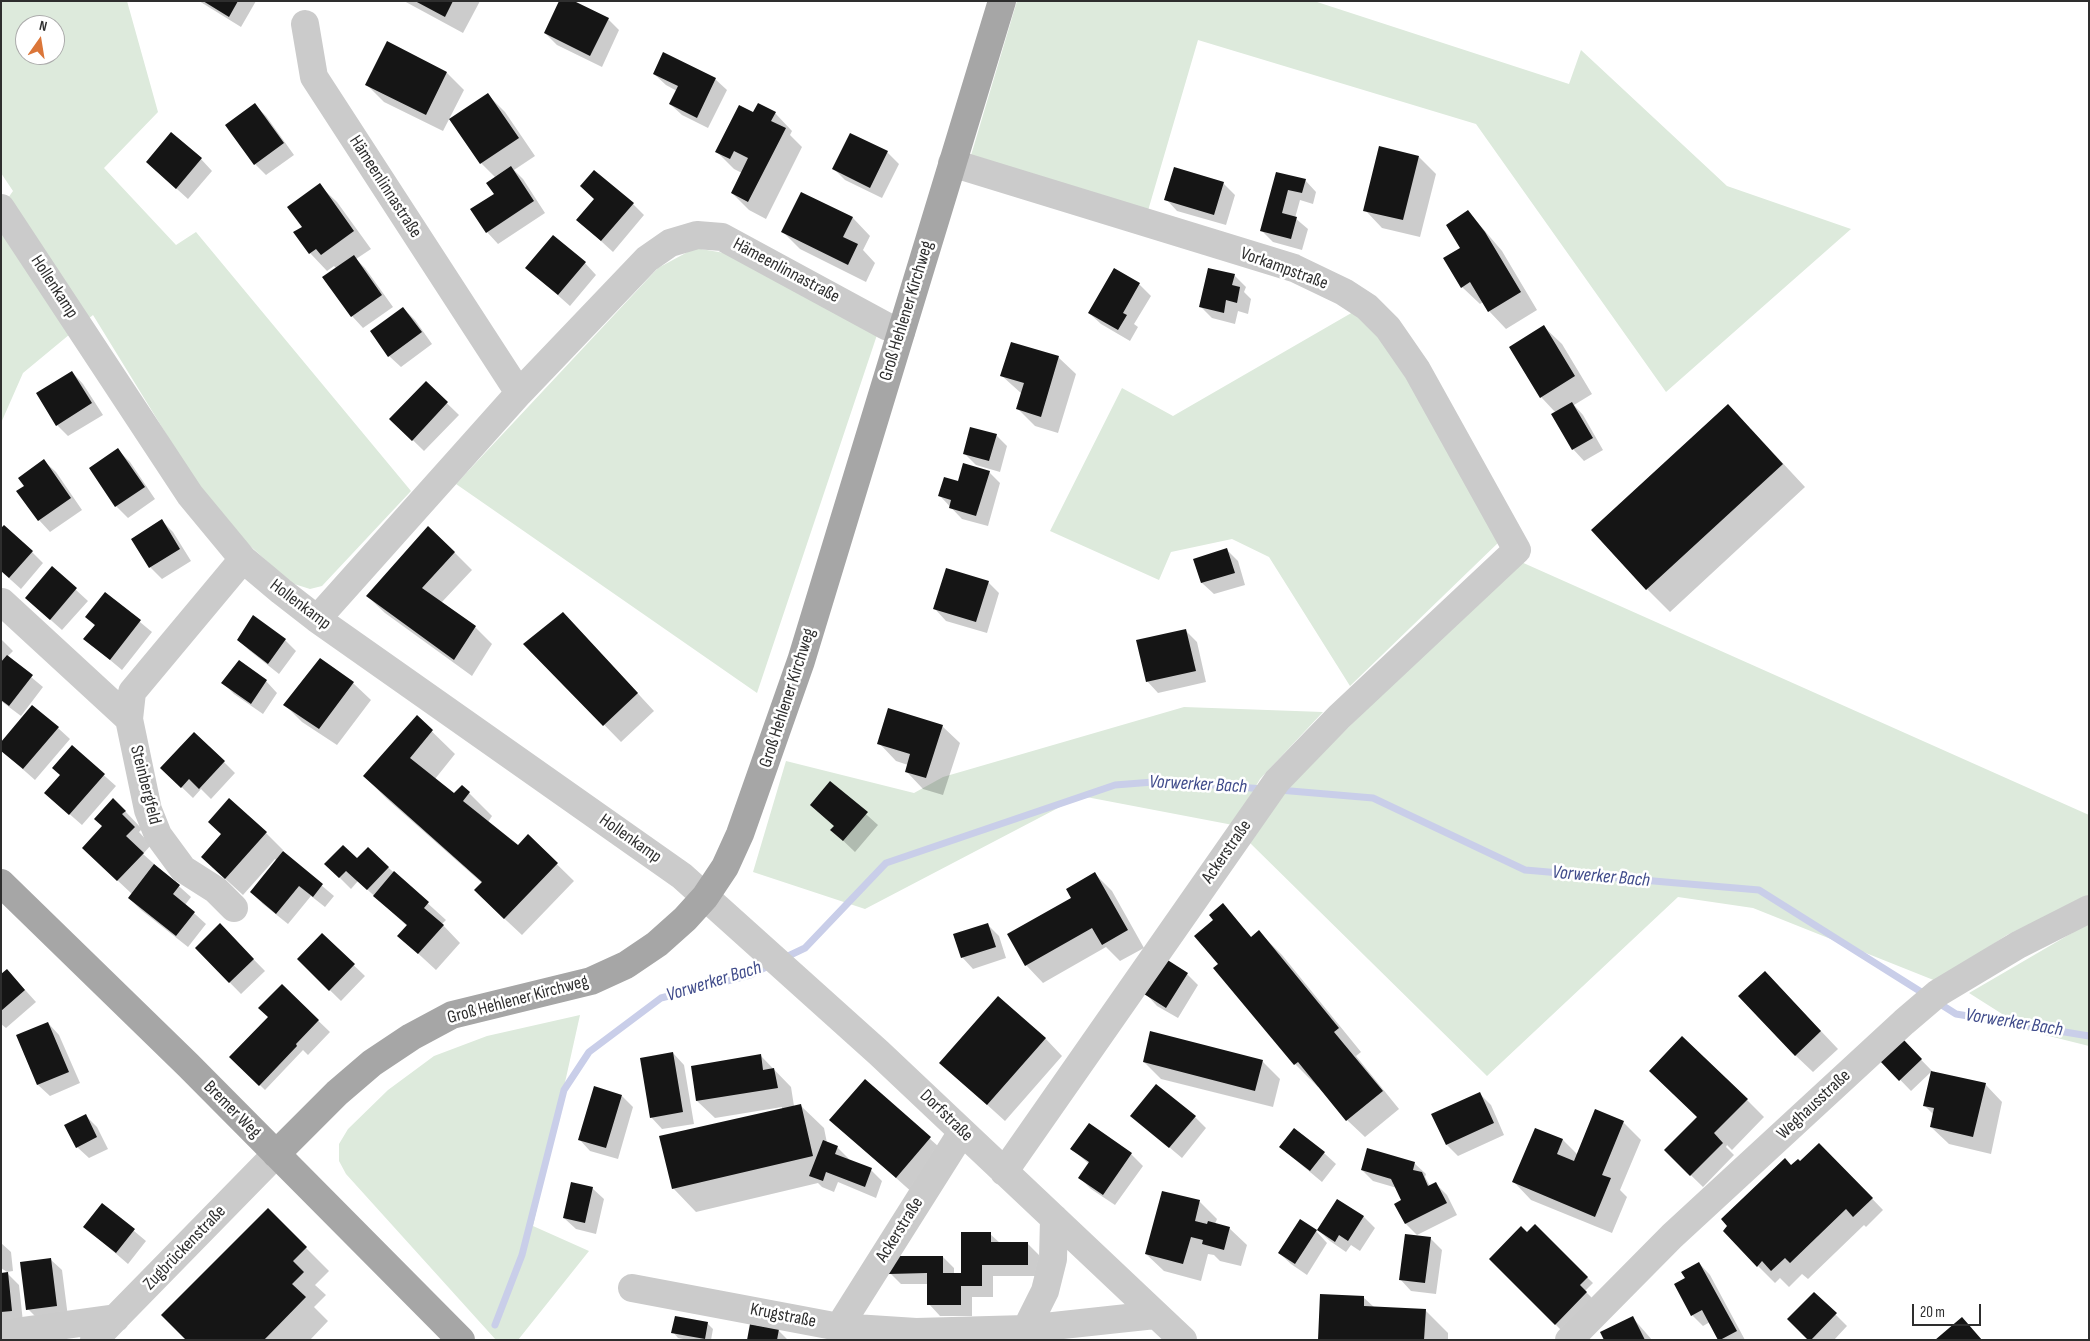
<!DOCTYPE html>
<html>
<head>
<meta charset="utf-8">
<style>
  body { margin:0 }
  #map { position:relative; width:2090px; height:1341px; overflow:hidden; background:#fff; font-family:"Sofia Sans Condensed",sans-serif }
  canvas { display:block }
  .frame { position:absolute; inset:0; border:2px solid #2e2e2e; pointer-events:none }
  .north { position:absolute; left:15px; top:15px; width:50px; height:50px; box-sizing:border-box; background:#fff; border:1px solid #ababab; border-radius:50%; rotate:13deg; font-size:14px; font-weight:700; line-height:20px; text-align:center; color:#2e2e2e }
  .north::after { content:''; display:block; margin:auto; width:18px; height:22px; background:#db7639; clip-path:polygon(50% 0,100% 100%,50% 72%,0 100%) }
  .scale { position:absolute; left:1912px; top:1304px; width:69px; height:22px; box-sizing:border-box; border:2px solid #2e2e2e; border-top:0; padding-left:6px; font-size:15px; line-height:18px; white-space:nowrap; color:#2e2e2e; -webkit-text-stroke:4px #fff; paint-order:stroke }
</style>
</head>
<body>
<div id="map">
<canvas width="2090" height="1341"></canvas>
<div class="frame"></div>
<div class="north">N</div>
<div class="scale">20 m</div>
</div>
<script>
const ctx = document.querySelector('canvas').getContext('2d');
ctx.lineJoin = 'round';
function fillPath(path, color) { ctx.fillStyle = color; ctx.fill(path, 'evenodd'); }
const toPath = rows => new Path2D(rows.map(r => 'M' + r).join(''));
function strokePath(path, color, width, dash) { ctx.strokeStyle = color; ctx.lineWidth = width; ctx.lineCap = dash ? 'butt' : 'round'; ctx.setLineDash(dash || []); ctx.stroke(path); }
function label(font, color, halo, rows, align = 'center') {
  ctx.font = font + ' "Sofia Sans Condensed",sans-serif'; ctx.lineWidth = 5; ctx.setLineDash([]); ctx.textBaseline = 'middle'; ctx.strokeStyle = halo; ctx.fillStyle = color; for (const [text, x, y, turn = 0] of rows) {
    ctx.save(); ctx.translate(x, y); ctx.rotate((+turn || 0) * Math.PI / 180); ctx.textAlign = isNaN(turn) ? turn : align; if (halo) ctx.strokeText(text, 0, 0); ctx.fillText(text, 0, 0); ctx.restore();
  }
}
fillPath(toPath([
  [1,1,127,1,158,112,104,168,176,245,196,232,411,491,322,586,310,589,291,583,216,515,93,315,23,373,1,423,1,208,13,191,1,173],
  [25,25,55,25,55,55,25,55],
  [1017,1,1314,1,1569,84,1581,50,1727,186,1851,229,1666,392,1476,124,1198,40,1147,214,969,162],
  [695,248,742,256,877,335,757,693,456,484,658,268],
  [1360,308,1390,337,1501,540,1350,686,1269,557,1232,539,1171,552,1159,580,1050,531,1122,388,1173,416],
  [1519,561,2089,815,2089,895,2007,935,1936,981,1753,908,1678,897,1487,1076,1250,843,1286,788],
  [1184,707,1323,712,1260,779,1233,825,1081,796,865,909,753,872,786,761,914,793,943,777],
  [2089,923,2089,1046,2029,1031,1969,993],
  [580,1015,533,1226,589,1251,518,1340,496,1340,346,1174,339,1161,339,1144,348,1129,388,1090,434,1056,487,1036]
]), '#ddeadc');
fillPath(toPath([
  [199,1,256,1,241,27],
  [404,1,480,1,463,33],
  [608,19,619,30,602,67,557,45,545,33],
  [447,73,464,90,443,131,384,102,366,84],
  [654,74,715,79,727,90,708,128,682,115,670,104,677,91,666,85],
  [488,95,505,112,535,156,514,170,523,179,545,213,498,244,487,232,495,194,496,178,481,163],
  [255,105,266,116,294,155,266,175,255,164],
  [775,113,792,131,790,135,802,147,766,219,749,210,732,193,742,173,734,169,717,152],
  [887,152,899,164,882,198,845,180,834,169],
  [1419,157,1436,174,1420,237,1382,228,1365,210],
  [201,159,212,171,188,199,147,162],
  [1277,173,1305,180,1316,192,1313,204,1300,200,1295,218,1308,229,1302,250,1273,242,1261,230],
  [1223,183,1235,195,1226,225,1177,211,1166,199],
  [319,185,337,202,371,249,356,259,365,268,393,307,363,328,352,316,337,269,334,266,327,271,310,253,304,227],
  [802,193,853,218,870,236,863,250,875,263,866,282,800,249,783,232],
  [633,204,644,215,613,252,578,220],
  [1473,217,1502,251,1537,310,1506,329,1489,311,1483,302,1480,304,1462,287,1462,248],
  [585,263,596,275,570,306,527,268],
  [1114,270,1139,284,1151,296,1134,324,1138,327,1130,341,1101,324,1089,313],
  [1234,275,1246,287,1244,292,1251,299,1248,314,1238,311,1235,324,1212,318,1200,306],
  [403,308,415,320,432,344,401,367,389,356],
  [1544,327,1562,344,1592,394,1574,405,1583,415,1603,450,1584,461,1573,449,1556,413,1541,397],
  [1058,357,1076,374,1058,433,1035,426,1018,409,1022,394,1002,376],
  [72,372,83,384,103,415,68,436,57,425],
  [426,383,459,415,424,451,391,419],
  [1751,429,1805,487,1670,612,1647,589],
  [996,435,1007,446,1000,472,976,465,964,453],
  [118,450,130,462,155,499,128,518,116,506,91,469],
  [44,461,56,472,82,510,50,532,39,520,18,491,26,486],
  [989,472,1000,483,988,526,962,519,940,496,959,482],
  [162,521,173,532,191,561,162,579,150,567,133,539],
  [1,530,32,552,43,563,21,589,1,571],
  [1227,550,1238,561,1245,585,1214,594,1202,583,1195,560],
  [454,552,472,570,441,603,475,627,492,644,472,676,385,613,367,596],
  [52,568,88,601,62,630,26,598],
  [988,582,999,593,987,633,946,621,935,609],
  [105,593,152,632,122,670,85,639,95,626,87,617],
  [580,631,654,711,621,742,525,644],
  [1186,631,1197,642,1206,682,1158,693,1147,681],
  [1,639,13,651,7,657,43,687,21,716,1,701],
  [238,640,285,640,296,651,279,674,250,651],
  [320,660,353,683,371,700,337,745,302,722,285,705],
  [266,681,277,693,263,714,234,694,223,683],
  [417,717,455,754,435,779,454,794,469,793,492,816,488,822,518,846,528,836,574,881,522,935,493,908,482,883,387,799,364,776],
  [942,726,960,743,943,795,923,789,906,771,908,765,896,761,879,743],
  [58,728,70,739,35,780,1,750],
  [72,747,116,786,82,825,58,804,61,776],
  [224,762,235,773,211,799,201,789,193,798,162,768],
  [830,782,878,825,855,852,832,830,835,827],
  [125,811,142,829,139,832,151,845,143,854,191,897,185,905,206,924,188,947,141,910,129,898,132,894,101,865,104,827],
  [266,833,283,850,282,852,334,896,325,907,311,896,288,924,263,904,251,892,277,861,275,859,243,895,220,874],
  [368,849,446,920,442,924,460,943,436,970,399,936,407,926,358,881,351,889,326,864,357,860],
  [1095,874,1112,891,1144,948,1120,961,1106,947,1043,983,1026,965,1073,899],
  [1223,905,1252,938,1259,932,1282,955,1361,1052,1356,1056,1399,1109,1365,1137,1347,1120,1319,1086,1318,1087,1295,1064,1220,964,1215,921],
  [987,924,999,936,1006,958,973,969,962,957],
  [220,925,265,971,241,994,196,948],
  [322,935,365,976,341,1001,298,959],
  [7,970,36,1002,6,1028,1,1024,1,975],
  [1187,974,1198,985,1178,1018,1157,1006,1146,994],
  [282,986,330,1032,308,1055,303,1050,265,1090,231,1057,269,1018],
  [1782,990,1838,1049,1813,1072,1795,1055],
  [48,1023,59,1035,80,1083,50,1096,38,1085],
  [1045,1038,1062,1056,1005,1121,941,1063],
  [1903,1041,1932,1071,1911,1091,1882,1061],
  [673,1053,684,1065,694,1124,662,1129,651,1117],
  [761,1056,791,1087,794,1106,800,1105,824,1128,827,1143,837,1147,849,1159,848,1160,871,1170,882,1181,876,1198,838,1182,834,1192,822,1187,818,1183,696,1212,673,1188,782,1109,782,1107,715,1118,697,1101,692,1067],
  [1262,1061,1280,1079,1273,1107,1161,1079,1144,1062],
  [865,1081,948,1155,914,1194,831,1120],
  [1985,1084,2002,1102,1991,1154,1949,1144,1931,1127,1934,1115,1924,1105],
  [1479,1093,1491,1105,1504,1135,1458,1156,1447,1145],
  [622,1096,633,1107,618,1159,590,1151,579,1139],
  [1747,1100,1764,1117,1732,1150,1727,1145,1726,1147,1734,1155,1703,1187,1665,1150],
  [1596,1111,1623,1122,1641,1140,1620,1190,1627,1197,1612,1233,1531,1200,1514,1182,1536,1129,1563,1140,1578,1155],
  [86,1116,97,1127,108,1149,89,1158,77,1147],
  [1132,1116,1195,1117,1206,1128,1182,1158],
  [1089,1124,1131,1154,1143,1166,1115,1205,1091,1189,1080,1178,1089,1164,1072,1149],
  [1280,1147,1324,1153,1336,1164,1322,1182],
  [1831,1156,1883,1210,1866,1227,1864,1225,1808,1279,1802,1274,1789,1287,1780,1278,1775,1283,1758,1266,1791,1166],
  [1414,1163,1426,1174,1425,1177,1430,1186,1436,1184,1447,1195,1457,1215,1417,1235,1406,1224,1403,1200,1397,1188,1373,1181,1362,1170],
  [592,1188,604,1199,596,1234,576,1229,564,1218],
  [1338,1200,1364,1217,1375,1228,1360,1251,1351,1245,1346,1252,1330,1241,1318,1230],
  [1200,1202,1217,1219,1215,1224,1229,1228,1247,1245,1241,1266,1220,1261,1214,1255,1208,1254,1201,1281,1164,1271,1146,1254],
  [103,1205,146,1241,128,1264,85,1227],
  [268,1210,329,1271,315,1285,326,1295,314,1307,328,1321,310,1340,188,1340],
  [1535,1226,1593,1283,1585,1291,1604,1310,1571,1340,1490,1259,1534,1241],
  [1316,1231,1327,1243,1307,1275,1291,1264,1279,1253],
  [990,1234,1000,1243,1027,1243,1039,1255,1039,1276,993,1276,993,1297,972,1297,972,1316,940,1316,929,1304,928,1284,901,1284,890,1273,943,1257,954,1268,954,1274,962,1274],
  [1430,1238,1442,1250,1436,1294,1411,1291,1400,1279],
  [1,1243,11,1252,13,1271,7,1272,1,1268],
  [50,1259,62,1270,68,1317,39,1320,28,1309],
  [1699,1263,1710,1275,1745,1340,1720,1340,1710,1322,1703,1326,1692,1315,1687,1279],
  [7,1273,19,1285,23,1322,1,1325,1,1274],
  [1814,1293,1847,1326,1834,1340,1810,1340],
  [1364,1298,1374,1307,1425,1310,1448,1333,1448,1340,1319,1340],
  [1633,1318,1652,1340,1606,1340],
  [707,1323,713,1329,711,1340,688,1340,678,1338,673,1332],
  [778,1330,788,1340,748,1340]
]), '#0003');
strokePath(toPath([
  [1279,790,1373,798,1525,870,1759,890,1926,995],
  [784,958,805,948,886,863,1115,785,1166,781,1263,789],
  [1937,1002,1956,1014,2089,1036],
  [495,1325,522,1255,564,1090,589,1052,661,998,750,975,772,964]
]), '#c9cee9', 7);
fillPath(toPath([
  [203,1,238,1,229,17],
  [415,1,453,1,445,17],
  [559,1,574,1,609,18,590,56,544,33],
  [387,41,447,72,426,115,365,85],
  [663,52,716,78,697,118,669,104,678,86,653,74],
  [488,93,519,138,480,164,449,119],
  [255,103,284,143,254,165,225,125],
  [758,103,776,112,771,121,786,128,748,202,731,193,748,158,734,151,730,159,715,152,739,105,753,112],
  [171,132,202,158,176,189,146,162],
  [850,133,888,151,870,188,832,169],
  [1379,146,1419,156,1403,220,1363,211],
  [511,166,534,201,486,233,470,209,494,194,486,183],
  [1174,167,1224,182,1214,215,1164,200],
  [594,170,634,203,601,241,576,220,594,199,580,186],
  [1276,172,1306,179,1302,193,1288,190,1282,213,1297,217,1291,239,1260,231],
  [320,183,354,231,321,255,316,249,309,254,293,232,302,227,287,207],
  [801,192,853,217,843,237,858,244,848,265,781,232],
  [1468,210,1485,232,1521,292,1488,312,1470,282,1461,288,1443,258,1460,248,1446,225],
  [553,235,586,262,558,295,525,268],
  [354,255,382,295,351,317,322,277],
  [1114,268,1140,283,1123,313,1127,315,1118,330,1088,313],
  [1208,268,1235,274,1232,285,1240,287,1237,303,1226,300,1224,313,1199,307],
  [403,307,422,332,388,357,370,331],
  [1544,325,1575,376,1540,398,1509,347],
  [1011,342,1059,356,1041,417,1016,409,1024,383,1000,376],
  [72,371,92,403,56,426,36,393],
  [426,381,448,402,412,441,389,419],
  [1572,402,1593,438,1572,450,1551,414],
  [1728,404,1783,464,1646,590,1591,530],
  [970,427,997,434,989,461,963,454],
  [118,448,145,487,115,507,89,468],
  [44,459,71,498,38,521,16,491,24,486,18,478],
  [963,463,990,471,976,516,949,508,951,500,938,496,944,477,958,481],
  [162,519,180,549,149,568,131,539],
  [4,525,33,551,9,578,1,571,1,528],
  [428,526,455,552,422,588,476,626,454,660,366,596],
  [1227,548,1235,573,1201,583,1193,559],
  [52,566,77,588,50,620,25,598],
  [946,568,989,581,976,622,933,609],
  [105,592,141,620,110,660,83,639,95,625,85,617],
  [563,612,638,693,603,726,523,644],
  [253,615,286,639,268,664,237,640],
  [1186,629,1196,671,1146,682,1136,640],
  [7,655,33,675,9,706,1,700,1,662],
  [320,658,354,682,319,729,283,705],
  [239,660,267,680,251,704,221,683],
  [32,705,59,727,23,769,1,751,1,742],
  [888,708,943,725,926,778,905,772,910,754,877,744],
  [417,715,433,730,410,758,454,793,462,785,470,792,463,801,518,845,528,834,558,863,504,919,474,890,482,882,363,776],
  [194,732,225,761,199,789,189,779,181,788,160,768],
  [72,745,105,774,69,815,44,793,60,775,52,768],
  [830,781,868,812,843,841,830,830,834,826,810,805],
  [113,798,126,811,122,814,135,827,126,836,144,853,117,881,82,848,102,826,94,819],
  [229,798,267,832,225,879,201,857,221,834,208,822],
  [343,845,357,858,368,847,389,867,367,890,346,871,339,878,324,864],
  [283,851,323,884,313,897,299,886,276,914,250,892],
  [154,864,180,885,173,894,195,912,176,936,128,898],
  [394,871,429,902,424,908,444,925,418,954,397,936,407,925,373,896],
  [1095,872,1128,930,1102,945,1092,928,1025,966,1007,934,1071,898,1066,889],
  [1223,903,1251,937,1259,930,1339,1028,1334,1032,1383,1091,1346,1121,1298,1062,1294,1065,1213,968,1218,964,1194,936,1213,920,1209,915],
  [220,923,254,959,229,983,195,948],
  [988,923,996,947,961,958,953,934],
  [322,933,355,964,329,991,297,959],
  [1166,959,1188,973,1166,1008,1144,994],
  [7,969,25,990,1,1011,1,974],
  [1765,971,1821,1031,1795,1056,1738,996],
  [282,984,319,1020,296,1044,297,1046,259,1086,229,1057,268,1017,258,1008],
  [998,996,1046,1038,987,1105,939,1063],
  [48,1022,69,1072,37,1085,16,1035],
  [1150,1031,1263,1060,1255,1091,1143,1062],
  [1682,1036,1748,1099,1714,1133,1723,1143,1690,1176,1664,1150,1697,1117,1649,1071],
  [1903,1039,1922,1059,1899,1081,1880,1061],
  [673,1052,683,1112,650,1118,640,1058],
  [761,1054,763,1070,774,1068,778,1088,696,1101,691,1066],
  [1931,1071,1986,1083,1973,1137,1930,1127,1934,1108,1923,1106],
  [865,1079,931,1137,896,1178,829,1120],
  [1156,1084,1196,1116,1169,1148,1130,1116],
  [594,1086,622,1095,606,1148,578,1140],
  [1480,1092,1494,1123,1446,1145,1431,1114],
  [801,1104,813,1156,672,1189,659,1136],
  [1595,1109,1624,1121,1602,1175,1611,1178,1595,1217,1512,1182,1535,1128,1563,1139,1557,1154,1574,1161],
  [86,1114,97,1137,76,1148,64,1125],
  [1089,1123,1132,1153,1103,1195,1078,1178,1089,1162,1070,1149],
  [1294,1128,1325,1152,1310,1171,1279,1147],
  [823,1140,838,1146,835,1154,872,1168,865,1187,826,1172,823,1181,809,1176],
  [1819,1143,1873,1198,1853,1217,1846,1209,1790,1263,1785,1258,1771,1271,1762,1261,1757,1267,1723,1231,1727,1226,1721,1219,1785,1158,1791,1165,1798,1159,1800,1161],
  [1367,1148,1415,1162,1413,1170,1422,1172,1428,1186,1436,1182,1447,1203,1405,1224,1394,1204,1401,1200,1391,1179,1361,1170],
  [571,1182,593,1187,585,1223,563,1218],
  [1162,1191,1200,1200,1195,1221,1207,1224,1208,1221,1230,1227,1224,1250,1202,1244,1203,1240,1191,1237,1183,1264,1145,1254],
  [1337,1199,1364,1216,1348,1241,1339,1235,1335,1242,1317,1230],
  [102,1203,135,1229,116,1253,83,1227],
  [268,1208,307,1247,293,1261,304,1272,292,1284,306,1297,264,1340,186,1340,161,1315],
  [1300,1219,1317,1230,1295,1264,1278,1253],
  [1535,1224,1588,1277,1580,1285,1587,1292,1555,1325,1489,1259,1521,1226,1527,1232],
  [961,1232,991,1232,991,1242,1028,1242,1028,1265,982,1265,982,1286,961,1286,961,1305,927,1305,927,1273,889,1274,888,1256,943,1256,943,1273,961,1273],
  [1405,1234,1431,1237,1425,1283,1399,1280],
  [51,1258,57,1306,26,1310,20,1262],
  [1699,1262,1737,1331,1720,1340,1718,1340,1702,1310,1691,1316,1674,1284,1685,1278,1681,1272],
  [8,1272,12,1311,1,1312,1,1273],
  [1814,1292,1837,1313,1811,1340,1808,1340,1787,1319],
  [1320,1294,1364,1296,1364,1306,1426,1309,1424,1340,1318,1340],
  [675,1316,708,1322,705,1339,671,1333],
  [1633,1316,1645,1340,1604,1340,1600,1332],
  [1962,1317,1982,1340,1935,1340],
  [750,1324,779,1329,777,1340,747,1340]
]), '#151515');
strokePath(toPath([
  [305,24,314,77,519,393],
  [952,163,1294,268,1344,292,1367,307,1388,328,1417,370,1517,550,1339,717,1277,781,1004,1172],
  [1,208,190,495,243,559,281,591,317,619,682,876,879,1053,1183,1340],
  [2,602,129,719],
  [317,619,519,393,647,259,670,243,697,235,722,237,886,326,901,332],
  [234,908,216,890,183,869,158,835,148,810,129,719,132,692,243,559],
  [632,1288,839,1327,916,1332,1026,1329,1155,1315],
  [839,1327,962,1132],
  [1026,1329,1045,1291,1053,1259,1054,1218],
  [1,1334,116,1318],
  [94,1340,276,1154],
  [1569,1340,1672,1236,1904,1022,1938,993,2018,945,2089,909]
]), '#cbcbcb', 28);
strokePath(toPath([
  [1,883,188,1065,461,1340],
  [276,1154,337,1093,372,1063,411,1037,452,1015,591,981,626,965,657,944,685,919,705,897,725,867,740,834,801,661,1002,1]
]), '#a6a6a6', 28);
label('18px', '#2e2e2e', '#fff', [
  ["Hämeenlinnastraße",385,187,57],
  ["Vorkampstraße",1284,269,20],
  ["Hämeenlinnastraße",786,271,28],
  ["Hollenkamp",54,287,57],
  ["Groß Hehlener Kirchweg",907,311,-73],
  ["Hollenkamp",300,605,37],
  ["Groß Hehlener Kirchweg",788,698,-72],
  ["Steinbergfeld",145,785,76],
  ["Hollenkamp",630,839,35],
  ["Ackerstraße",1227,852,-55],
  ["Groß Hehlener Kirchweg",518,1000,-15],
  ["Weghausstraße",1814,1105,-43],
  ["Bremer Weg",232,1110,45],
  ["Dorfstraße",946,1116,44],
  ["Ackerstraße",900,1230,-58],
  ["Zugbrückenstraße",185,1248,-46],
  ["Krugstraße",783,1316,11]
]);
label('italic 19px', '#404c8b', '#fff', [
  ["Vorwerker Bach",1198,785,3],
  ["Vorwerker Bach",1601,877,5],
  ["Vorwerker Bach",714,982,-17],
  ["Vorwerker Bach",2014,1023,9]
]);
</script>
</body>
</html>
